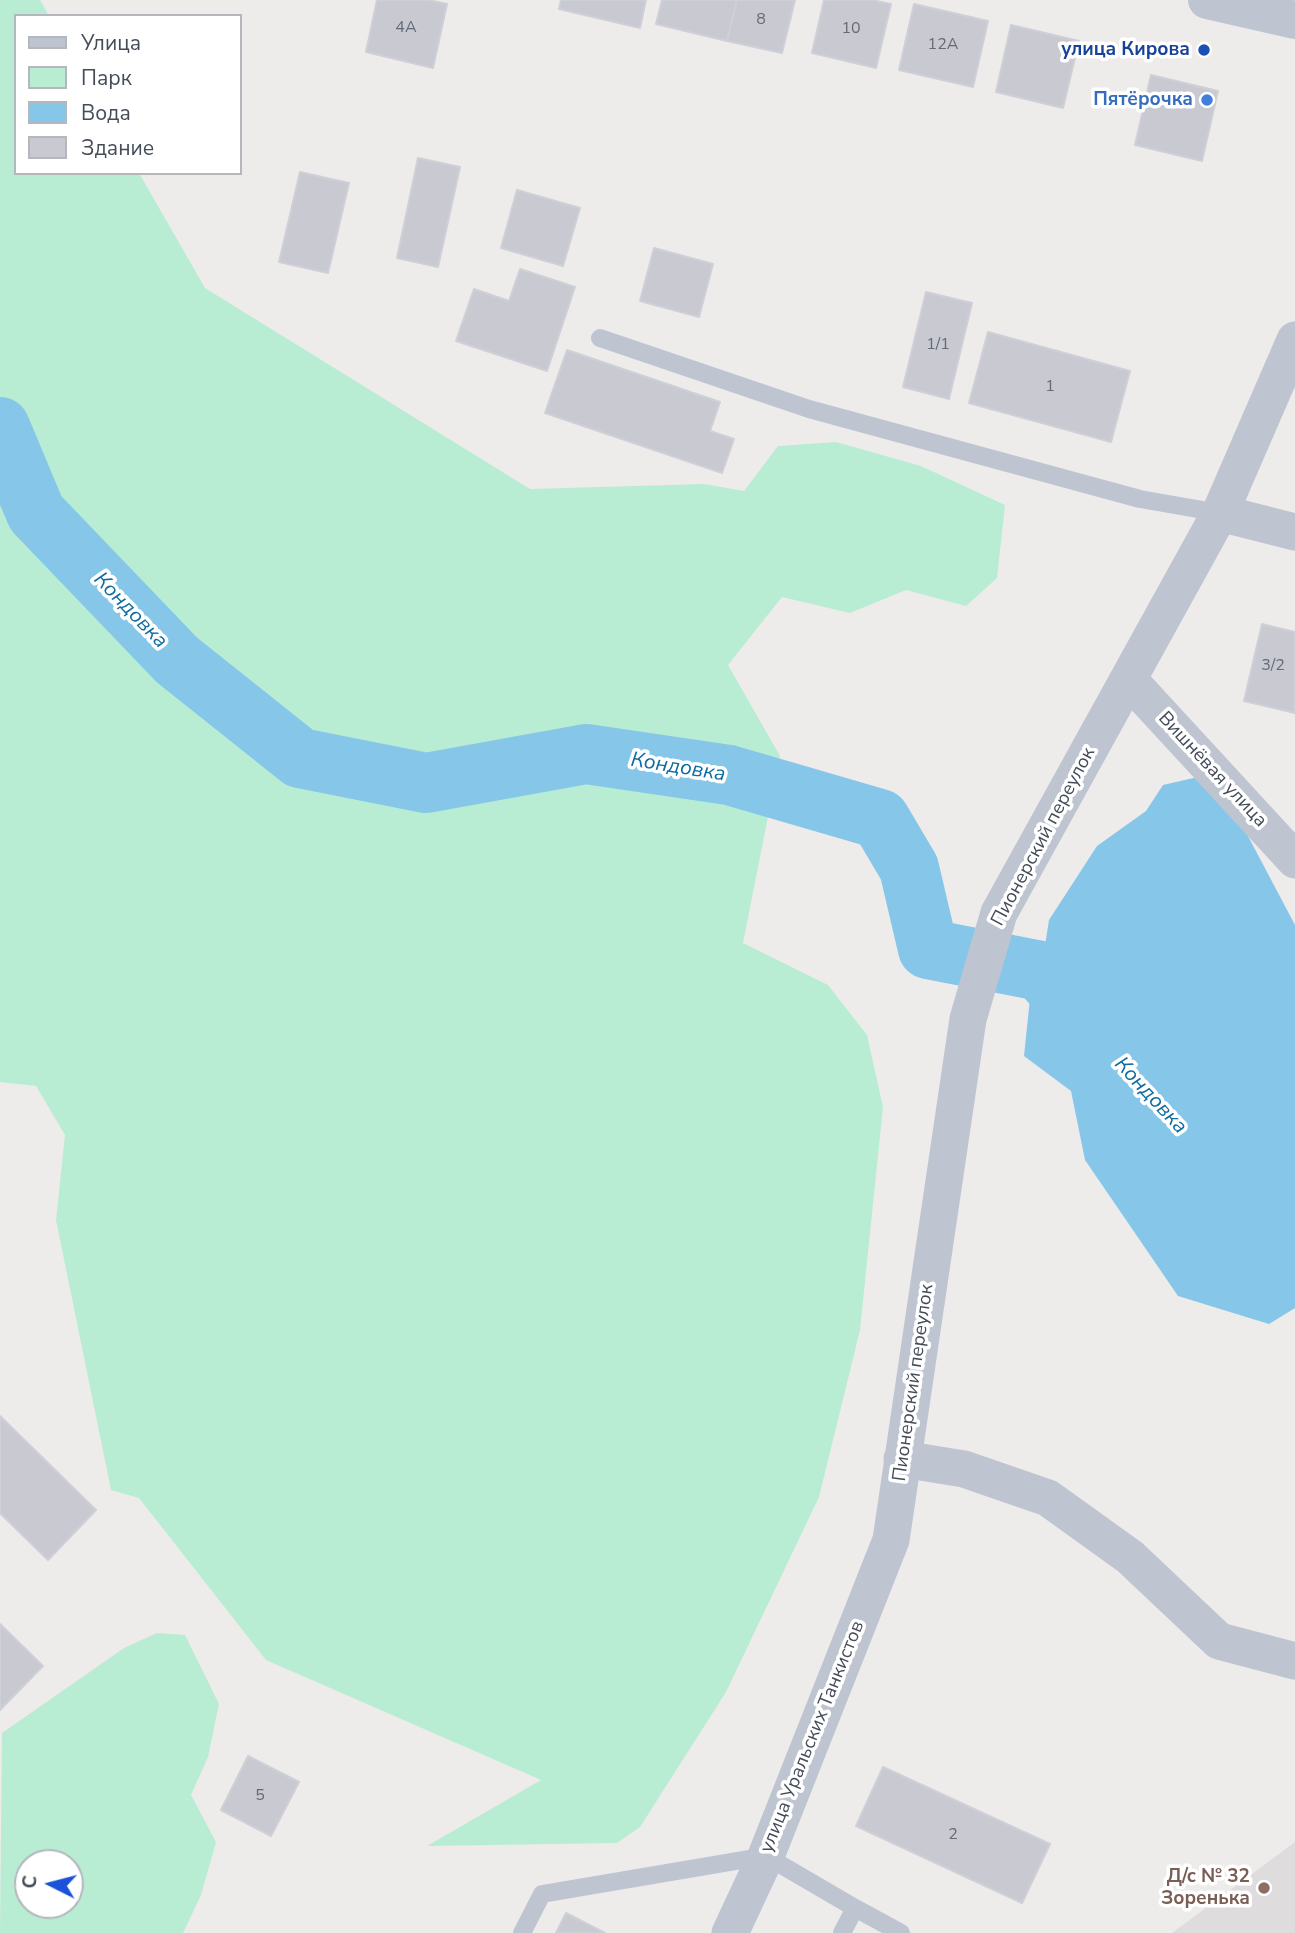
<!DOCTYPE html>
<html>
<head>
<meta charset="utf-8">
<style>
  body { margin:0 }
  #map { position:relative; width:1295px; height:1933px; overflow:hidden; background:#eeebeb; font-family:"Nunito Sans",sans-serif }
  canvas { display:block }
  .legend { position:absolute; left:14px; top:14px; width:228px; height:161px; box-sizing:border-box; background:#fff; border:2px solid #b4b7bc; margin:0; padding:9px 12px; list-style:none; font-size:21px; color:#444c58 }
  .legend li { display:flex; align-items:center; gap:14px; height:35px }
  .legend b { width:35px; border:2px solid #b4b7bc }
  .north { position:absolute; left:14px; top:1849px; width:70px; height:70px; box-sizing:border-box; background:#fff; border:2px solid #b4b7bc; border-radius:50%; rotate:276deg; font-size:19px; font-weight:700; line-height:28px; text-align:center; color:#444c58 }
  .north::after { content:''; display:block; margin:auto; width:24px; height:32px; background:#1b52d8; clip-path:polygon(50% 0,100% 100%,50% 72%,0 100%) }
</style>
</head>
<body>
<div id="map">
<canvas width="1295" height="1933"></canvas>
<ul class="legend">
<li><b style="height:9px;background:#bec5d1"></b>Улица</li>
<li><b style="height:19px;background:#b8edd4"></b>Парк</li>
<li><b style="height:19px;background:#86c6e9"></b>Вода</li>
<li><b style="height:19px;background:#c8c9d1"></b>Здание</li>
</ul>
<div class="north">С</div>
</div>
<script>
const ctx = document.querySelector('canvas').getContext('2d');
ctx.lineJoin = 'round';
function fillPath(path, color) { ctx.fillStyle = color; ctx.fill(path, 'evenodd'); }
const toPath = rows => new Path2D(rows.map(r => 'M' + r).join(''));
function strokePath(path, color, width, dash) { ctx.strokeStyle = color; ctx.lineWidth = width; ctx.lineCap = dash ? 'butt' : 'round'; ctx.setLineDash(dash || []); ctx.stroke(path); }
function label(font, color, halo, rows, align = 'center') {
  ctx.font = font + ' "Nunito Sans",sans-serif'; ctx.lineWidth = 7; ctx.setLineDash([]); ctx.textBaseline = 'middle'; ctx.strokeStyle = halo; ctx.fillStyle = color; for (const [text, x, y, turn = 0] of rows) {
    ctx.save(); ctx.translate(x, y); ctx.rotate((+turn || 0) * Math.PI / 180); ctx.textAlign = isNaN(turn) ? turn : align; if (halo) ctx.strokeText(text, 0, 0); ctx.fillText(text, 0, 0); ctx.restore();
  }
}
fillPath(toPath([
  [1295,1842,1295,1933,1172,1933]
]), '#dfdcdd');
fillPath(toPath([
  [0,0,40,0,49,16,16,16,16,173,139,173,205,288,530,489,704,484,744,491,778,446,836,442,921,466,1005,505,997,578,966,606,906,590,850,613,782,597,728,665,780,756,743,943,828,985,867,1035,883,1107,860,1330,819,1497,726,1692,640,1827,617,1843,427,1846,541,1780,266,1660,139,1498,111,1490,56,1220,65,1135,36,1086,0,1082],
  [157,1633,185,1635,219,1704,208,1757,191,1795,216,1842,201,1895,183,1933,0,1933,2,1733,124,1648],
  [28,1863,70,1863,70,1905,28,1905]
]), '#b8edd4');
fillPath(toPath([
  [1198,777,1221,785,1295,925,1295,1308,1269,1324,1178,1296,1085,1160,1071,1091,1024,1056,1031,989,1041,971,1049,920,1097,846,1146,811,1163,785]
]), '#86c6e9');
strokePath(toPath([
  [0,427,36,513,177,660,300,758,426,783,586,754,729,775,880,819,909,868,928,949,1041,971,1092,1032]
]), '#86c6e9', 60);
const building = toPath([
  [377,0,428,0,447,4,433,68,366,52,377,0],
  [561,0,646,0,640,28,559,9,561,0],
  [662,0,737,0,727,41,656,24,662,0],
  [737,0,795,0,782,53,727,41,737,0],
  [824,0,872,0,891,4,876,68,812,53,824,0],
  [914,4,988,21,973,87,899,70,914,4],
  [1011,25,1079,41,1063,108,996,92,1011,25],
  [1151,75,1218,91,1202,161,1135,145,1151,75],
  [418,158,460,167,438,267,397,258,418,158],
  [300,172,349,183,328,273,279,262,300,172],
  [517,190,580,208,563,266,501,248,517,190],
  [654,248,713,264,699,317,640,301,654,248],
  [520,269,575,287,547,371,456,341,474,289,509,301,520,269],
  [926,292,972,303,949,399,903,387,926,292],
  [988,332,1130,371,1111,442,969,403,988,332],
  [567,350,720,402,710,431,734,439,722,473,545,413,567,350],
  [1262,624,1295,632,1295,713,1244,701,1262,624],
  [0,1416,96,1510,48,1560,0,1513,0,1416],
  [0,1624,43,1666,0,1710,0,1624],
  [248,1756,299,1782,271,1836,221,1810,248,1756],
  [883,1767,1050,1844,1022,1903,856,1826,883,1767],
  [566,1913,605,1933,556,1933,566,1913]
]);
fillPath(building, '#c8c9d1');
strokePath(building, '#cfd0d7', 2);
strokePath(toPath([
  [600,338,809,409,1140,499,1220,513],
  [522,1933,542,1894,766,1856,855,1908],
  [842,1933,855,1908,901,1933]
]), '#bec5d1', 18);
strokePath(toPath([
  [1220,513,1295,532],
  [1130,681,1295,860],
  [902,1459,964,1469,1048,1498,1130,1557,1219,1641,1295,1661],
  [730,1933,766,1856,891,1540,968,1019,999,913,1220,513,1295,340]
]), '#bec5d1', 37);
strokePath(toPath([
  [1207,0,1295,20]
]), '#bec5d1', 38);
for (const [x, y, r, color] of [
  [1204,50,7,"#1a4fb4"],
  [1207,100,7,"#3f7fe0"],
  [1264,1888,7,"#8d6e63"]
]) { const dot = new Path2D(); dot.arc(x, y, r, 0, 2 * Math.PI); ctx.fillStyle = color; ctx.fill(dot); strokePath(dot, '#fff', 2.5); }
label('16px', '#656b76', null, [
  ["8",761,20],
  ["4А",406,28],
  ["10",851,29],
  ["12А",943,45],
  ["1/1",938,345],
  ["1",1050,387],
  ["3/2",1273,666],
  ["5",260,1796],
  ["2",953,1835]
]);
label('bold 19px', '#164399', '#fff', [
  ["улица Кирова",1190,50]
], 'right');
label('bold 19px', '#366cbe', '#fff', [
  ["Пятёрочка",1193,100]
], 'right');
label('19px', '#444c58', '#fff', [
  ["Вишнёвая улица",1212,770,47],
  ["Пионерский переулок",1044,837,-62],
  ["Пионерский переулок",914,1383,-82],
  ["улица Уральских Танкистов",813,1737,-68]
]);
label('bold 19px', '#785e54', '#fff', [
  ["Д/с № 32",1250,1877],
  ["Зоренька",1250,1899]
], 'right');
label('italic 21px', '#0e6ca1', '#fff', [
  ["Кондовка",130,611,46],
  ["Кондовка",678,768,9],
  ["Кондовка",1150,1096,47]
]);
</script>
</body>
</html>
